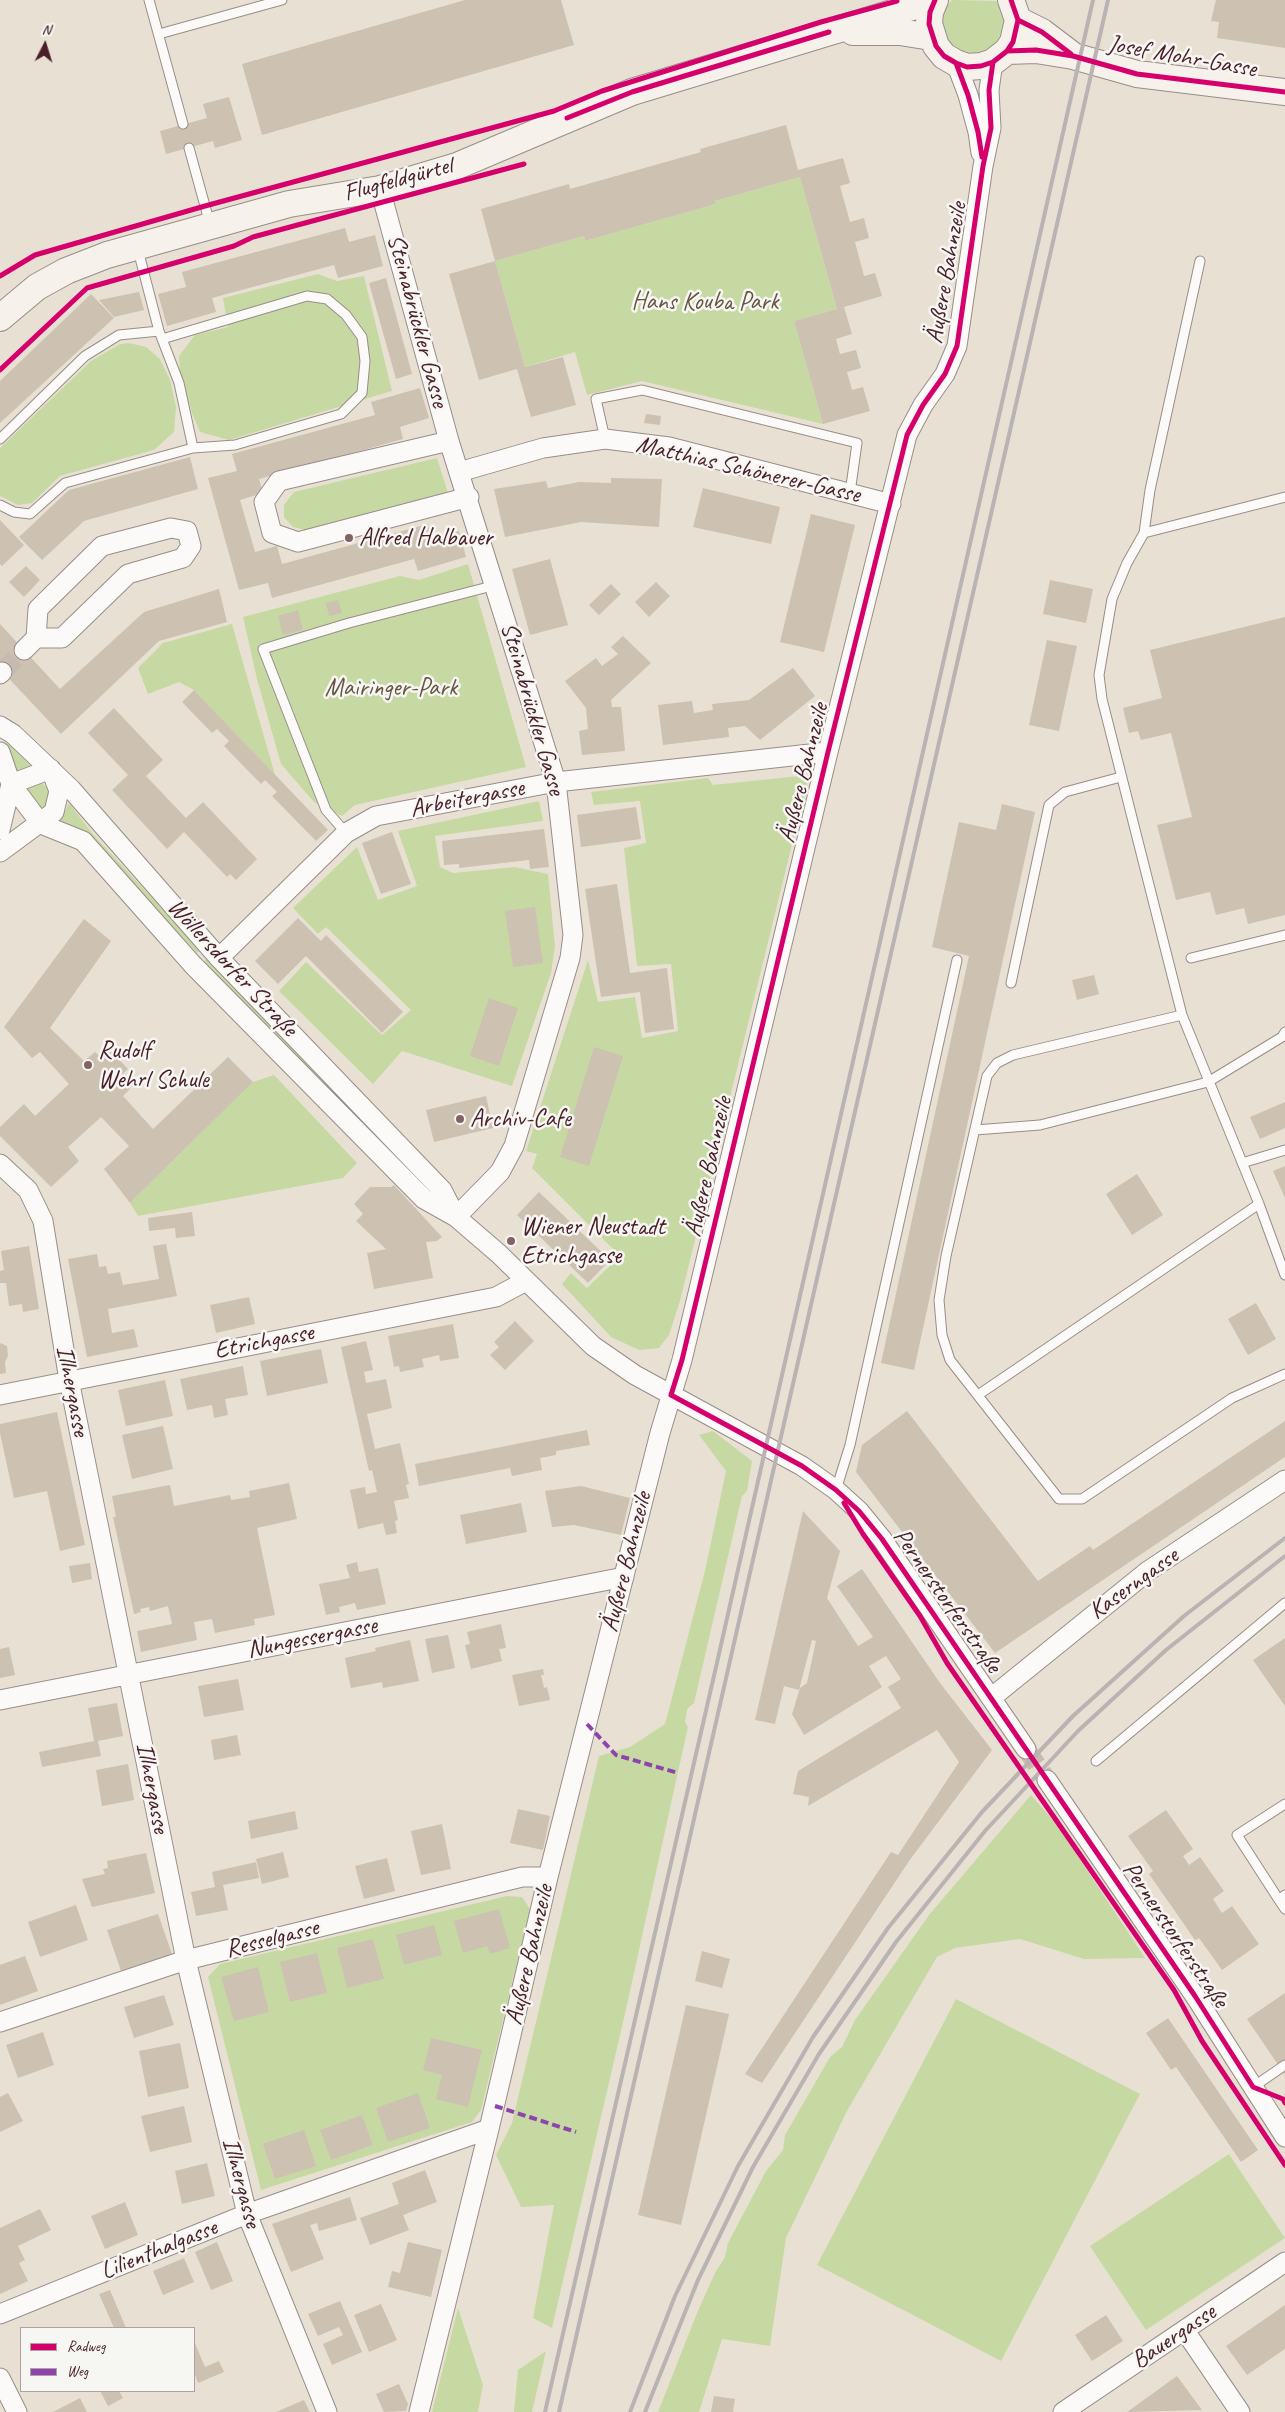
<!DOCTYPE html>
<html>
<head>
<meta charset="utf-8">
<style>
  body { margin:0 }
  #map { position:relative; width:1285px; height:2412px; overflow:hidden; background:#e8e1d3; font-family:Caveat,sans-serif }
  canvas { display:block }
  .legend { position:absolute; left:20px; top:2327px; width:175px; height:65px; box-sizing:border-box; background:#f6f6f2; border:1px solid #b1a0a2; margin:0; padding:6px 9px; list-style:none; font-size:15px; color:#4a1f2b }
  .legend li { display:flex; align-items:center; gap:10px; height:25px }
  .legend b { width:25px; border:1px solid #b1a0a2 }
  .north { position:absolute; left:20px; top:20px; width:50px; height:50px; -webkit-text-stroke:4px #f6f6f2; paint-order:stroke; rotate:5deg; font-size:14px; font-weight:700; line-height:20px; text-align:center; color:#4a1f2b }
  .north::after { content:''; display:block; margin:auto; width:18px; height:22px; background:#4a1f2b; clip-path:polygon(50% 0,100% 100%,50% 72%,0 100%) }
</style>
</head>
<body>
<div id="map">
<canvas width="1285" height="2412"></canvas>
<ul class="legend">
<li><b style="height:6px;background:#d6006c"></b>Radweg</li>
<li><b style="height:6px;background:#8e44ad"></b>Weg</li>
</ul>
<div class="north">N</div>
</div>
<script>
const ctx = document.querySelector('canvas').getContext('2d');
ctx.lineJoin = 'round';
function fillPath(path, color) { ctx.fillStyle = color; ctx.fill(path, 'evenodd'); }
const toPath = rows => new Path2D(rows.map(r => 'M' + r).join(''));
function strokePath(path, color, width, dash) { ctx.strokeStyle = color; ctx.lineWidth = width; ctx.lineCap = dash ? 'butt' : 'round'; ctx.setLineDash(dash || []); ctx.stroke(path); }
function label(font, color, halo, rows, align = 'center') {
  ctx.font = font + ' Caveat,sans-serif'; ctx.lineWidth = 5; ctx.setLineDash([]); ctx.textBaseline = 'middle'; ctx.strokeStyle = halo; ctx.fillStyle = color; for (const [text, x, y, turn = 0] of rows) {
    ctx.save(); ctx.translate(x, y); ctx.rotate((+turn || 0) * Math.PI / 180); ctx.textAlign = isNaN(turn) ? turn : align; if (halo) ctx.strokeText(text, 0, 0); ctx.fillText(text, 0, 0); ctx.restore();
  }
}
fillPath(toPath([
  [952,0,996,1,1002,11,1004,22,1002,32,996,43,985,50,973,53,961,50,951,43,944,32,942,20,946,7],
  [800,177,837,309,794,321,823,424,642,381,587,395,575,352,525,367,495,261,584,236,585,241,716,204,715,201],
  [318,274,337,281,364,276,392,391,229,440,200,432,192,413,180,373,179,356,195,335,228,327,223,298],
  [129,343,146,347,160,359,170,380,176,407,174,432,154,450,60,476,32,503,18,505,0,496,0,448,91,361,120,344],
  [437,458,448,493,309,531,293,527,284,517,284,505,294,492],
  [468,564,526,767,355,805,342,816,314,802,281,764,257,679,243,617,400,576,419,580],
  [232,624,275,775,194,690,179,682,148,694,138,668,163,643],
  [8,742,34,769,17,773,5,743],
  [809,775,680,1301,669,1335,659,1348,639,1350,611,1337,562,1284,571,1273,587,1288,620,1256,532,1168,537,1154,526,1151,588,960,598,1002,635,997,642,1038,678,1031,671,964,637,966,624,848,646,843,640,801,594,805,591,792,708,778,713,785],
  [41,783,49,788,51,793,44,813,24,788],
  [539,801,543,821,435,836,440,867,453,873,515,867,548,874,555,947,551,973,512,1086,402,1051,373,1084,279,991,306,962,382,1035,411,1010,326,927,318,934,293,908,357,847,378,900,417,886,398,831],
  [69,803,92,833,200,950,197,953,92,841,60,822],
  [208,958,435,1196,433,1199,204,962],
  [274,1075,357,1163,343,1178,138,1216,130,1203,253,1082],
  [713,1431,752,1461,747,1491,742,1496,694,1703,687,1709,685,1722,688,1727,676,1781,627,2005,552,2328,533,2318,554,2205,521,2207,496,2155,512,2123,599,1756,630,1747,665,1724,705,1571,726,1471,699,1435],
  [1031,1795,1058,1826,1145,1958,1084,1959,1020,1939,955,1948,937,1957,847,2111,786,2238,770,2346,722,2339,699,2412,658,2412,697,2313,715,2273,725,2257,728,2243,766,2171,783,2150,785,2135,830,2057,842,2047,855,2020,929,1915],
  [507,1896,522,1897,530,1909,481,2110,472,2122,261,2190,208,1977,220,1964],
  [956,1999,1140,2094,1001,2361,817,2265],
  [1229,2154,1285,2238,1146,2330,1090,2246],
  [458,2308,483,2385,478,2412,432,2412],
  [546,2351,532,2412,514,2412,518,2370]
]), '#c6d9a3');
fillPath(toPath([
  [465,0,561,0,574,45,262,135,242,64],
  [1216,0,1285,0,1285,48,1217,38,1219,22,1211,21],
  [229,97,242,140,215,148,213,141,166,154,160,131,207,118,203,104],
  [786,125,798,170,843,158,850,183,840,186,850,222,864,218,869,238,855,242,864,276,875,273,882,296,844,307,852,334,836,339,840,354,856,350,861,368,847,372,852,390,863,387,870,411,823,424,794,321,837,309,800,177,715,201,716,204,585,241,584,236,495,261,525,367,563,357,576,405,531,417,517,369,479,380,449,274,495,261,481,209,569,184,570,189,701,152,700,149],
  [345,228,349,242,375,235,383,266,338,278,334,265,212,298,216,312,167,326,158,294,186,287,182,272],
  [386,278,412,374,396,379,369,283],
  [139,292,144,310,114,317,99,300],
  [91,294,114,318,0,423,0,381],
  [420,388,429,418,400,427,403,439,259,479,263,493,240,500,255,552,277,546,282,564,428,524,432,538,459,531,466,557,418,571,414,559,272,598,268,583,239,590,208,478,237,471,232,454,375,415,371,402],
  [646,414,661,416,660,425,644,423],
  [190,457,198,489,84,521,42,560,19,537,69,490],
  [611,478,662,479,659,527,581,522,505,537,494,489,546,481,548,488,579,482,611,483],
  [703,488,780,507,771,544,693,527],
  [811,514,855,525,824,652,780,642],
  [0,520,24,545,2,566,0,564],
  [550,559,568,625,530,635,512,569],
  [26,566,40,580,24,597,9,582],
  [1050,580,1093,589,1086,623,1043,614],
  [656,582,670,596,649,617,635,602],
  [611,584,621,594,599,615,589,605],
  [219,589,227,622,159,641,61,734,0,669,0,624,60,689,144,612],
  [338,600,342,613,329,616,326,603],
  [298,610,303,630,283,635,278,616],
  [1285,617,1285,915,1248,924,1244,908,1216,915,1210,892,1176,900,1157,825,1192,817,1171,733,1141,740,1138,731,1129,733,1123,708,1162,698,1150,650],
  [623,636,651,663,611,700,612,707,621,707,625,751,582,755,579,731,588,729,586,708,565,681,596,658,602,666,618,654,611,647],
  [1047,640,1077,646,1059,731,1029,725],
  [793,668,815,696,760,740,745,726,728,728,729,737,663,745,658,705,692,701,694,713,713,710,712,704,749,700],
  [194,690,328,830,316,841,272,796,277,792,265,780,261,784,224,746,229,741,217,729,212,733,182,702],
  [114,708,163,760,146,776,186,818,203,802,257,859,236,880,230,874,227,877,184,832,167,849,112,790,128,775,88,733],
  [1002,804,1035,812,914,1370,881,1363,969,956,932,947,959,822,996,830],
  [636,807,641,839,581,847,577,815],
  [544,829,549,867,530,869,529,860,459,868,459,864,444,865,442,841],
  [392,832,411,884,381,894,362,843],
  [617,884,630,973,667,968,674,1029,645,1033,640,992,601,997,585,889],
  [535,907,543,963,513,967,505,911],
  [298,918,321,941,326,935,403,1012,382,1033,306,956,278,984,255,961],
  [84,919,111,941,50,1028,84,1061,95,1052,103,1059,111,1051,128,1069,119,1077,130,1089,123,1096,153,1129,228,1057,253,1082,130,1203,104,1169,129,1146,101,1117,68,1147,79,1161,51,1187,0,1136,0,1127,24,1104,35,1116,69,1084,40,1052,32,1058,4,1027],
  [1094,975,1099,994,1077,1000,1072,980],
  [489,998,518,1008,499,1066,470,1056],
  [594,1047,623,1056,589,1166,560,1157],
  [486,1096,493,1128,434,1142,426,1110],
  [1285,1102,1285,1128,1260,1139,1250,1117],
  [1285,1166,1285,1198,1273,1171],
  [1137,1174,1163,1215,1132,1235,1106,1194],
  [394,1185,442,1237,437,1241,426,1242,433,1278,374,1289,367,1253,386,1249,356,1221,363,1214,354,1204,370,1187,391,1187],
  [539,1192,610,1260,588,1283,517,1215],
  [192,1212,195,1236,176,1238,175,1228,149,1231,148,1218],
  [166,1244,177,1296,108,1309,112,1333,134,1329,138,1347,87,1357,68,1259,97,1254,99,1267,106,1266,108,1274,120,1272,123,1285,159,1279,153,1246],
  [29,1246,39,1309,23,1312,22,1304,9,1306,6,1283,0,1283,0,1271,4,1270,1,1251],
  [249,1297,255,1324,216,1333,210,1305],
  [1256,1303,1276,1339,1248,1355,1228,1319],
  [515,1321,534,1341,505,1370,490,1355,499,1347,494,1342],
  [453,1324,459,1358,440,1361,439,1355,422,1359,424,1367,400,1372,399,1366,394,1367,388,1336],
  [366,1341,373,1370,364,1372,366,1383,386,1379,392,1408,367,1414,375,1449,400,1443,409,1484,406,1485,409,1498,394,1501,398,1520,395,1521,397,1533,386,1535,383,1523,358,1529,350,1490,365,1487,366,1494,377,1492,372,1470,369,1471,341,1347],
  [0,1343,7,1346,8,1356,5,1362,6,1373,0,1374],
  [321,1349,328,1383,267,1396,260,1361],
  [243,1366,248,1395,225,1399,228,1415,214,1418,212,1405,187,1410,180,1379],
  [165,1380,173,1416,126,1426,118,1390],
  [907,1411,1038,1581,1090,1546,1093,1550,1285,1421,1285,1457,995,1653,856,1472,862,1445],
  [57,1412,85,1545,60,1551,47,1491,14,1498,0,1433,0,1424],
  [163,1426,173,1469,132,1479,122,1435],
  [587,1430,590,1445,556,1451,556,1455,540,1458,542,1470,512,1476,510,1468,419,1486,415,1464],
  [289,1483,297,1519,257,1528,275,1615,254,1619,255,1625,215,1633,212,1619,194,1622,197,1640,141,1652,137,1631,172,1624,168,1606,150,1611,149,1607,140,1609,141,1612,134,1614,113,1517,116,1517,112,1496,170,1485,174,1506,230,1495,231,1500,250,1497,249,1491],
  [581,1486,630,1498,621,1535,574,1525,552,1527,545,1491],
  [521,1503,527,1532,466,1544,460,1515],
  [803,1511,840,1551,827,1598,858,1646,873,1637,837,1586,862,1569,940,1683,992,1750,909,1861,762,2083,745,2074,891,1852,898,1855,959,1762,937,1730,808,1806,809,1797,793,1794,798,1771,901,1708,888,1687,901,1679,886,1656,869,1666,882,1687,804,1735,792,1714,800,1688,807,1683,816,1641,812,1640,799,1690,784,1686,775,1724,755,1720],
  [357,1562,359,1572,378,1568,386,1604,357,1610,355,1603,339,1607,340,1612,326,1615,319,1584,350,1578,346,1565],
  [90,1563,92,1579,72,1583,69,1566],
  [501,1624,506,1648,499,1649,502,1661,471,1669,465,1645,470,1644,467,1632],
  [448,1635,455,1668,432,1673,425,1639],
  [1285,1638,1285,1706,1253,1660],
  [410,1640,419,1681,383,1688,382,1682,351,1688,345,1658,376,1651,375,1648],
  [9,1647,15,1675,0,1678,0,1649],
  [543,1669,544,1675,541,1675,544,1688,547,1687,550,1700,519,1706,512,1675],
  [238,1679,244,1710,204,1717,198,1686],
  [117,1703,123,1736,98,1741,101,1756,42,1767,39,1752,94,1741,88,1708],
  [237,1735,241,1755,214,1760,211,1740],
  [128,1764,134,1800,102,1806,96,1770],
  [518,1809,550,1816,543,1850,510,1843],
  [1166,1810,1193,1849,1183,1856,1189,1865,1200,1857,1224,1891,1213,1899,1222,1913,1232,1906,1259,1944,1222,1970,1199,1938,1195,1940,1149,1874,1153,1871,1128,1836],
  [295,1811,298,1829,251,1839,248,1821],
  [442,1824,451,1869,421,1875,411,1831],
  [283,1852,289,1877,262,1884,256,1859],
  [146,1853,155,1893,92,1907,82,1879,105,1874,103,1869,108,1868,107,1861],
  [387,1858,395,1891,364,1899,355,1866],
  [256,1862,259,1878,223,1885,228,1910,196,1916,191,1892,215,1887,212,1872],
  [76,1905,88,1940,40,1957,28,1922],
  [499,1909,510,1948,490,1954,487,1946,463,1953,454,1921],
  [158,1914,172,1954,121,1971,107,1930],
  [434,1925,442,1955,404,1965,396,1935],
  [373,1939,384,1979,347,1988,337,1948],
  [702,1951,730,1959,722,1988,695,1981],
  [317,1953,327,1993,290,2002,280,1962],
  [25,1956,38,1991,0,2005,0,1965],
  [258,1967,269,2012,234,2021,221,1977],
  [1285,1993,1285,2075,1247,2019],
  [164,1995,174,2025,134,2038,124,2007],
  [686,2005,729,2014,681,2225,638,2215],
  [1168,2018,1258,2150,1241,2162,1176,2067,1171,2070,1146,2033],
  [43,2032,54,2065,18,2078,6,2045],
  [431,2038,482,2050,468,2107,436,2099,442,2075,423,2070],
  [180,2043,189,2088,148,2097,139,2051],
  [8,2093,23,2121,0,2132,0,2097],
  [418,2093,430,2128,388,2142,376,2108],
  [184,2106,192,2142,150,2152,141,2116],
  [362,2115,373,2145,331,2160,320,2130],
  [304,2130,316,2166,275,2179,263,2144],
  [207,2163,215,2196,182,2204,175,2171],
  [425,2170,437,2202,403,2215,409,2230,370,2245,360,2218,399,2204,392,2183],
  [350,2197,357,2220,319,2231,317,2223,310,2225,324,2259,291,2272,272,2224],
  [125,2202,138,2235,105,2249,91,2216],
  [40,2209,51,2230,18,2246,25,2260,19,2263,28,2281,0,2294,0,2228],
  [217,2242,233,2281,211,2290,195,2252],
  [408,2242,442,2250,431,2297,388,2287,392,2271,400,2273],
  [184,2258,194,2282,163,2295,153,2271],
  [110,2290,126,2328,114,2328,99,2294],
  [340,2301,362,2352,332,2365,323,2344,343,2335,339,2327,318,2336,308,2314],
  [381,2304,397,2340,369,2352,354,2315],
  [1285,2305,1285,2349,1247,2375,1226,2346],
  [1106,2315,1123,2341,1092,2361,1075,2335],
  [194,2341,205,2367,219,2361,224,2372,198,2383,194,2372],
  [1177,2376,1202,2410,1127,2412],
  [399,2384,408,2404,406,2411,384,2412,376,2394],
  [100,2391,119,2391,123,2398,108,2406],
  [714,2396,735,2399,733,2412,711,2412],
  [80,2398,87,2412,53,2412],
  [304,2400,310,2412,276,2412]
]), '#cdc1b1');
strokePath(toPath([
  [2,672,24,650],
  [1026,1749,1047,1780]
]), '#c8bab1', 19, [19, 9]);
const lane = toPath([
  [149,0,183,124],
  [159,34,282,0],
  [189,148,210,224],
  [138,250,159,331,179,383,193,448],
  [0,439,85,356,119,335,159,331],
  [605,439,596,399,642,390,857,443,850,493],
  [1285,497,1144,533,1127,563,1112,599,1099,675,1102,699,1182,1015,1259,1204,1285,1275],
  [0,505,14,512,30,514,65,483,193,448,235,445,341,414,362,393,365,361,362,337,346,315,327,299,307,296,162,339],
  [1144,533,1150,490,1200,261],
  [346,833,326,810,263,649,349,623,496,585],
  [1191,958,1285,935],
  [1011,983,1049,805,1065,792,1121,777],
  [1182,1015,1013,1055,997,1063,987,1076,946,1256,939,1300,942,1335,950,1360,1059,1499,1082,1499,1232,1398,1285,1374],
  [975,1130,1040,1125,1208,1082,1282,1037,1285,1032],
  [1242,1163,1285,1150],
  [978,1395,1259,1204],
  [836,1490,850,1445,957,960],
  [1096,1761,1285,1603],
  [1285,1895,1279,1900,1285,1909],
  [1279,1900,1237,1835,1285,1804],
  [1253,2087,1285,2065]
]);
const street = toPath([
  [956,63,968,95,978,132,981,153],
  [380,189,449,441,556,782,573,935,570,958,514,1146,500,1172,456,1217],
  [449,441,279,481,264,502,272,533,298,542,469,497],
  [459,472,543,448,605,439,669,447,891,504],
  [24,650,36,638,62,638,128,574,183,558,191,546,187,531,171,528,102,546,38,609,36,638],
  [0,674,2,672],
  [0,726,13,734,71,789,219,958,442,1190,456,1217],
  [0,752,11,784,41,824,83,841,193,965,424,1199,456,1217,499,1254,593,1346,635,1375,802,1466,836,1490,859,1511,882,1539,1026,1749],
  [11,784,51,769],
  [0,830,11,784],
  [0,852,54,812,59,791,51,770],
  [219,958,346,833,376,816,556,782,828,752],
  [0,1164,28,1190,43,1221,69,1380,186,1960,247,2214,327,2412],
  [0,1395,496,1297,526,1281],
  [991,1698,1148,1571,1285,1480],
  [0,1700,624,1577],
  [1047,1780,1195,1996,1285,2137],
  [0,2022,186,1960,522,1877,548,1877],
  [0,2314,247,2214,489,2129],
  [1185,2331,1240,2412],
  [0,2378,17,2412],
  [419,2412,489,2129,548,1877,660,1433,682,1360,828,752,907,435,923,405,945,374,957,346,983,166,991,128,989,90,993,62],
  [1063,2412,1285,2262]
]);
const secondary = toPath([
  [935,0,930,12,929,24,936,46,944,56,956,63,967,67,981,66,993,62,1007,51,1013,42,1018,20,1011,0],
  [1018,20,1042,32,1071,54],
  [853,32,900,32,931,37],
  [1007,51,1036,50,1073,56,1137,74,1285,92],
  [0,318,37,287,66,271,107,255,289,204,380,189,457,166,632,92,935,0]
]);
strokePath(lane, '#988d88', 11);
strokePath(street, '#988d88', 21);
strokePath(secondary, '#988d88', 28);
strokePath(lane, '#fcfaf8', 9);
strokePath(street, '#fcfaf8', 19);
strokePath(secondary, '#f6f1eb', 26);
strokePath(toPath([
  [545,2412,716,1667,1093,0],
  [559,2412,1108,0],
  [630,2412,675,2296,738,2166,813,2037,888,1928,982,1812,1073,1716,1184,1616,1285,1538],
  [645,2412,698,2280,753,2167,819,2054,896,1942,985,1831,1078,1731,1166,1650,1285,1556]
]), '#b9b3b3', 4);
strokePath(toPath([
  [587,1724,616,1755,678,1773],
  [495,2106,576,2132]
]), '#8e44ad', 4, [8, 4]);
strokePath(toPath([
  [935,0,930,12,929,24,936,46,944,56,956,63,967,67,981,66,993,62,1007,51,1013,42,1018,20,1011,0],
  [1018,20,1042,32,1071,54],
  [1007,51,1036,50,1073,56,1137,74,1285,92],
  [993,62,989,90,991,128,983,166,957,346,945,374,923,405,907,435,828,752,682,1360,671,1395,802,1466,836,1490,859,1511,882,1539,1195,1996,1253,2087,1283,2099,1285,2103],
  [956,63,968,95,978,132,982,157],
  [567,118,632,92,829,32],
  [0,276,35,255,205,206,554,111,602,91,821,22,897,1],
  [0,370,87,288,234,246,253,237,524,164],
  [844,1503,863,1534,920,1616,947,1663,1174,1990,1202,2041,1285,2165]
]), '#d6006c', 5);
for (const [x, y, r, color] of [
  [349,538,5,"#816366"],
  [88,1065,5,"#816366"],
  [460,1119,5,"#816366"],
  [511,1241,5,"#816366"]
]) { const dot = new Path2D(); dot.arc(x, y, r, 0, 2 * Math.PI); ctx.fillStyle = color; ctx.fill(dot); strokePath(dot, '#f6f6f2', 2); }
label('25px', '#4a1f2b', '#f6f6f2', [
  ["Josef Mohr-Gasse",1182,57,10],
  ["Flugfeldgürtel",398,180,-15],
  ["Äußere Bahnzeile",947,273,-80],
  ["Steinabrückler Gasse",417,321,75],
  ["Matthias Schönerer-Gasse",748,470,13],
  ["Steinabrückler Gasse",532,709,74],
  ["Äußere Bahnzeile",804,773,-76],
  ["Arbeitergasse",467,799,-11],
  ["Wöllersdorfer Straße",232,968,47],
  ["Äußere Bahnzeile",709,1167,-77],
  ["Etrichgasse",264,1342,-11],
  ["Illnergasse",72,1391,79],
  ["Äußere Bahnzeile",627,1562,-76],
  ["Kaserngasse",1134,1584,-36],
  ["Pernerstorferstraße",947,1601,55],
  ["Nungessergasse",312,1638,-11],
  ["Illnergasse",152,1788,79],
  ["Pernerstorferstraße",1175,1935,56],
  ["Resselgasse",272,1939,-14],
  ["Äußere Bahnzeile",530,1955,-77],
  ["Illnergasse",241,2183,75],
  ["Lilienthalgasse",159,2250,-22],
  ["Bauergasse",1174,2337,-34]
]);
label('25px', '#675543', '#f6f6f2', [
  ["Hans Kouba Park",705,302],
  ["Mairinger-Park",391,688]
]);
label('25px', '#4a1f2b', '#f6f6f2', [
  ["Alfred Halbauer",359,538],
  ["Rudolf",98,1051],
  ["Wehrl Schule",98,1080],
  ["Archiv-Cafe",470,1119],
  ["Wiener Neustadt",521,1227],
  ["Etrichgasse",521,1256]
], 'left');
</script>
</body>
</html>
